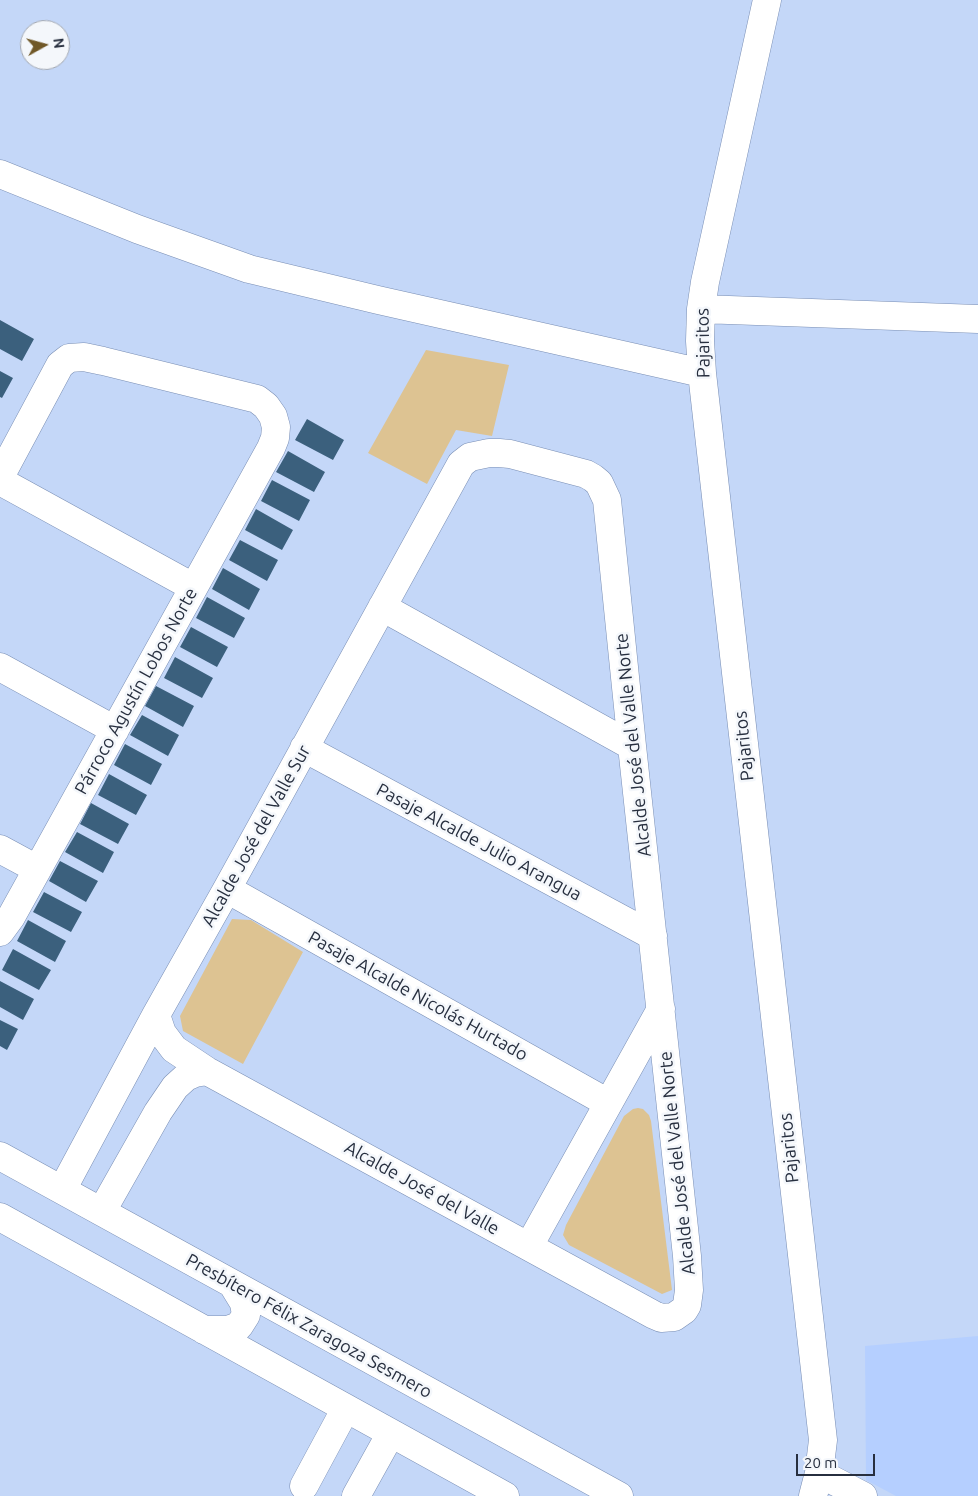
<!DOCTYPE html>
<html>
<head>
<meta charset="utf-8">
<style>
  body { margin:0 }
  #map { position:relative; width:978px; height:1496px; overflow:hidden; background:#c4d7f8; font-family:Ubuntu,sans-serif }
  canvas { display:block }
  .north { position:absolute; left:20px; top:20px; width:50px; height:50px; box-sizing:border-box; background:#f4f7fb; border:1px solid #a2a7b0; border-radius:50%; rotate:83deg; font-size:14px; font-weight:700; line-height:20px; text-align:center; color:#272f3f }
  .north::after { content:''; display:block; margin:auto; width:18px; height:22px; background:#705828; clip-path:polygon(50% 0,100% 100%,50% 72%,0 100%) }
  .scale { position:absolute; left:796px; top:1454px; width:79px; height:22px; box-sizing:border-box; border:2px solid #272f3f; border-top:0; padding-left:6px; font-size:15px; line-height:18px; white-space:nowrap; color:#272f3f; -webkit-text-stroke:4px #f4f7fb; paint-order:stroke }
</style>
</head>
<body>
<div id="map">
<canvas width="978" height="1496"></canvas>
<div class="north">N</div>
<div class="scale">20 m</div>
</div>
<script>
const ctx = document.querySelector('canvas').getContext('2d');
ctx.lineJoin = 'round';
function fillPath(path, color) { ctx.fillStyle = color; ctx.fill(path, 'evenodd'); }
const toPath = rows => new Path2D(rows.map(r => 'M' + r).join(''));
function strokePath(path, color, width, dash) { ctx.strokeStyle = color; ctx.lineWidth = width; ctx.lineCap = dash ? 'butt' : 'round'; ctx.setLineDash(dash || []); ctx.stroke(path); }
function label(font, color, halo, rows, align = 'center') {
  ctx.font = font + ' Ubuntu,sans-serif'; ctx.lineWidth = 5; ctx.setLineDash([]); ctx.textBaseline = 'middle'; ctx.strokeStyle = halo; ctx.fillStyle = color; for (const [text, x, y, turn = 0] of rows) {
    ctx.save(); ctx.translate(x, y); ctx.rotate((+turn || 0) * Math.PI / 180); ctx.textAlign = isNaN(turn) ? turn : align; if (halo) ctx.strokeText(text, 0, 0); ctx.fillText(text, 0, 0); ctx.restore();
  }
}
fillPath(toPath([
  [978,1336,978,1496,896,1496,866,1480,865,1346]
]), '#b5cfff');
fillPath(toPath([
  [426,350,509,365,492,436,456,430,427,484,368,453],
  [232,919,251,920,303,952,243,1064,183,1031,180,1016],
  [638,1108,643,1109,649,1115,651,1121,672,1290,662,1294,569,1245,563,1235,566,1225,624,1116,633,1109]
]), '#ddc392');
fillPath(toPath([
  [0,320,34,339,22,361,0,349],
  [0,371,13,378,2,398,0,397],
  [307,419,344,440,333,460,295,440],
  [288,451,325,472,314,492,276,472],
  [272,480,310,500,299,521,261,501],
  [256,509,293,530,282,550,245,530],
  [240,540,278,560,267,581,229,560],
  [223,568,260,589,249,610,212,589],
  [207,597,245,618,234,638,196,618],
  [191,627,228,647,217,667,180,647],
  [175,657,213,678,202,698,164,678],
  [156,686,194,706,183,727,145,706],
  [142,715,179,735,168,756,130,735],
  [125,744,162,764,151,785,114,765],
  [109,774,147,795,136,815,98,795],
  [91,803,129,824,118,844,80,824],
  [77,832,114,852,103,873,65,852],
  [60,861,98,881,86,902,49,881],
  [44,892,82,912,71,932,33,912],
  [28,920,66,941,55,962,17,941],
  [13,949,51,970,39,990,2,970],
  [0,981,34,999,23,1020,0,1007],
  [0,1020,18,1029,7,1050,0,1046]
]), '#3b607d');
const minor = toPath([
  [767,0,705,282,701,309,700,341,702,373,823,1440,819,1473,813,1496],
  [0,174,137,229,249,269,378,300,702,373],
  [701,309,978,319],
  [0,477,60,365,69,358,84,357,103,361,257,399,266,406,273,416,276,427,275,438,271,448,11,917,0,932],
  [0,481,193,587],
  [382,607,632,746],
  [0,667,115,730],
  [304,748,653,936],
  [0,849,37,869],
  [227,889,608,1103],
  [0,1156,619,1496],
  [62,1190,156,1015,227,889,461,464,470,457,489,453,499,453,510,454,586,474,593,478,599,483,607,500,632,746,687,1256,689,1290,687,1305,684,1310,674,1317,661,1318,654,1315,207,1071,174,1049,162,1033,156,1015],
  [102,1211,158,1112,175,1087,186,1077,195,1073,207,1071],
  [0,1217,505,1496],
  [529,1246,661,1009],
  [204,1330,228,1330,239,1326,246,1315,244,1303,233,1285],
  [819,1473,863,1496],
  [304,1486,346,1408],
  [356,1496,391,1433]
]);
strokePath(minor, '#798eb4', 29);
strokePath(minor, '#fff', 28);
label('18px', '#272f3f', '#f4f7fb', [
  ["Pajaritos",703,343,-91],
  ["Párroco Agustín Lobos Norte",136,691,-61],
  ["Alcalde José del Valle Norte",633,745,-96],
  ["Pajaritos",744,746,-96],
  ["Alcalde José del Valle Sur",256,836,-61],
  ["Pasaje Alcalde Julio Arangua",479,842,28],
  ["Pasaje Alcalde Nicolás Hurtado",418,996,29],
  ["Pajaritos",789,1148,-96],
  ["Alcalde José del Valle Norte",677,1163,-96],
  ["Alcalde José del Valle",422,1188,29],
  ["Presbítero Félix Zaragoza Sesmero",309,1326,29]
]);
</script>
</body>
</html>
